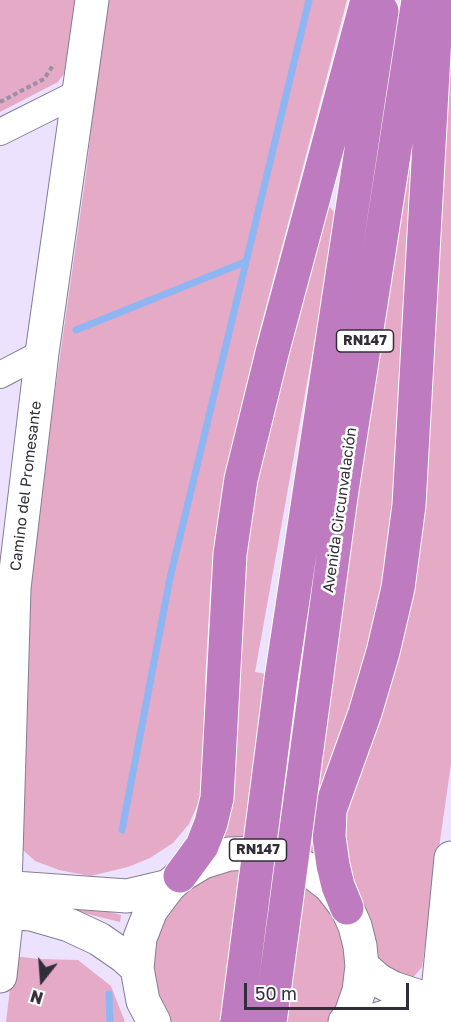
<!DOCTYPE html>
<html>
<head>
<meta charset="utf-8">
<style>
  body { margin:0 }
  #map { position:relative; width:451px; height:1022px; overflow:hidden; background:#ede2fe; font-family:"Golos Text",sans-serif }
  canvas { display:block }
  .north { position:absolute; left:12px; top:950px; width:60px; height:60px; -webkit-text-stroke:4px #fff; paint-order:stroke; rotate:197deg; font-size:16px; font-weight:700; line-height:24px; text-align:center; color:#322e39 }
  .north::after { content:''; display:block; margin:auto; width:21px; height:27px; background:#322e39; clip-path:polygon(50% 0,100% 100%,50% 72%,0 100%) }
  .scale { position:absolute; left:244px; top:983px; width:165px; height:27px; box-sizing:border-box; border:3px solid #322e39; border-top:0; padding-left:8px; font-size:18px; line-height:21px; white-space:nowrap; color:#322e39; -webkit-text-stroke:4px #fff; paint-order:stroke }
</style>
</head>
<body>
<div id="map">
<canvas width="451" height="1022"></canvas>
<div class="north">N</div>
<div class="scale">50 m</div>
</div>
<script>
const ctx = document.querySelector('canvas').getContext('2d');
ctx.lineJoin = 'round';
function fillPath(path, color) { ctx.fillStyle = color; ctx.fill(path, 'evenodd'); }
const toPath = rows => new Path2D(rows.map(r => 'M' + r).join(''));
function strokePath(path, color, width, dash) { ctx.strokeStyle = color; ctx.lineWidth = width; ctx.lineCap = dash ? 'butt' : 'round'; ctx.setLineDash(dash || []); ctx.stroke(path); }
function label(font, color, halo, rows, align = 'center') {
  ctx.font = font + ' "Golos Text",sans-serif'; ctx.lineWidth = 5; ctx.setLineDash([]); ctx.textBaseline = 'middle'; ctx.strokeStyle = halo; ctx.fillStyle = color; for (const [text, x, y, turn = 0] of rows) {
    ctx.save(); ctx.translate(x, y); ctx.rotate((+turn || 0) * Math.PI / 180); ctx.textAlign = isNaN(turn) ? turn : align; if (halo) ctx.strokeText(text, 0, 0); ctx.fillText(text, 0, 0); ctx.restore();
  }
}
fillPath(toPath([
  [0,0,78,0,70,65,58,82,0,112],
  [106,0,347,0,259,333,224,480,211,578,205,681,205,760,200,799,189,824,173,843,150,858,128,867,90,876,59,870,35,861,23,850,24,609,86,174],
  [451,0,451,764,422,967,411,980,378,969,344,862,335,818,390,648],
  [413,110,424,123,398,503,326,872,221,843,244,497,321,196,337,216,255,672,330,685],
  [269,865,325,898,342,928,349,962,343,996,328,1022,169,1022,157,1004,150,943,161,913,207,872],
  [44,895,121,915,120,922,43,903],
  [14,956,39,959,78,960,111,986,125,1022,6,1022]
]), '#e5aac6');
strokePath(toPath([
  [76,330,245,262],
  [122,830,170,578,309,0],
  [109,994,110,1022]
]), '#8eb6f2', 7);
const street = toPath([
  [0,132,80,92],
  [0,375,42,353]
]);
const secondary = toPath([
  [0,887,127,896,169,886],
  [0,912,31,914,69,925,99,939,125,957,137,968],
  [362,966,378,980,393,988,435,1002,451,1005],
  [0,976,7,912,5,887,14,588,42,353,92,0],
  [154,1022,143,1001,137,968,140,938,151,910,169,886,180,876,203,862,229,854,257,853,283,858,308,869,330,886,347,908,355,926,360,946,362,966,359,991,351,1014,345,1022],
  [368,1022,435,1002],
  [435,1022,451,858]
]);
const highway = toPath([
  [281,679,382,11],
  [316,682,341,497,418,0],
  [180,876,202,846,211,823,217,798,230,554,241,479,272,353,367,0],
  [347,908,338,886,333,865,329,837,330,810,365,713,383,652,398,588,409,505,437,0]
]);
strokePath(street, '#867c95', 28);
strokePath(secondary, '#867c95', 35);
strokePath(highway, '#fff', 35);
strokePath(toPath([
  [0,102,44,79,54,64]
]), '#978fa3', 4, [4.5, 3]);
strokePath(street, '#fff', 26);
strokePath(secondary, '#fff', 33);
strokePath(highway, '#be7bbf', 33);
const highwayBridge = toPath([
  [237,1022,281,679],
  [270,1022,316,682]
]);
strokePath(highwayBridge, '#fff', 35, []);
strokePath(highwayBridge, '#be7bbf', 33);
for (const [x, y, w] of [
  [365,341,57],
  [258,850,57]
]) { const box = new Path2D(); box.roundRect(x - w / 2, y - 11, w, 22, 4.5); ctx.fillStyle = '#fff'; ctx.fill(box); strokePath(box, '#322e39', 1.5); }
label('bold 14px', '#322e39', null, [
  ["RN147",365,341],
  ["RN147",258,850]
]);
label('15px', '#322e39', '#fff', [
  ["Camino del Promesante",26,486,-83],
  ["Avenida Circunvalación",340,510,-82]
]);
</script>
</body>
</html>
